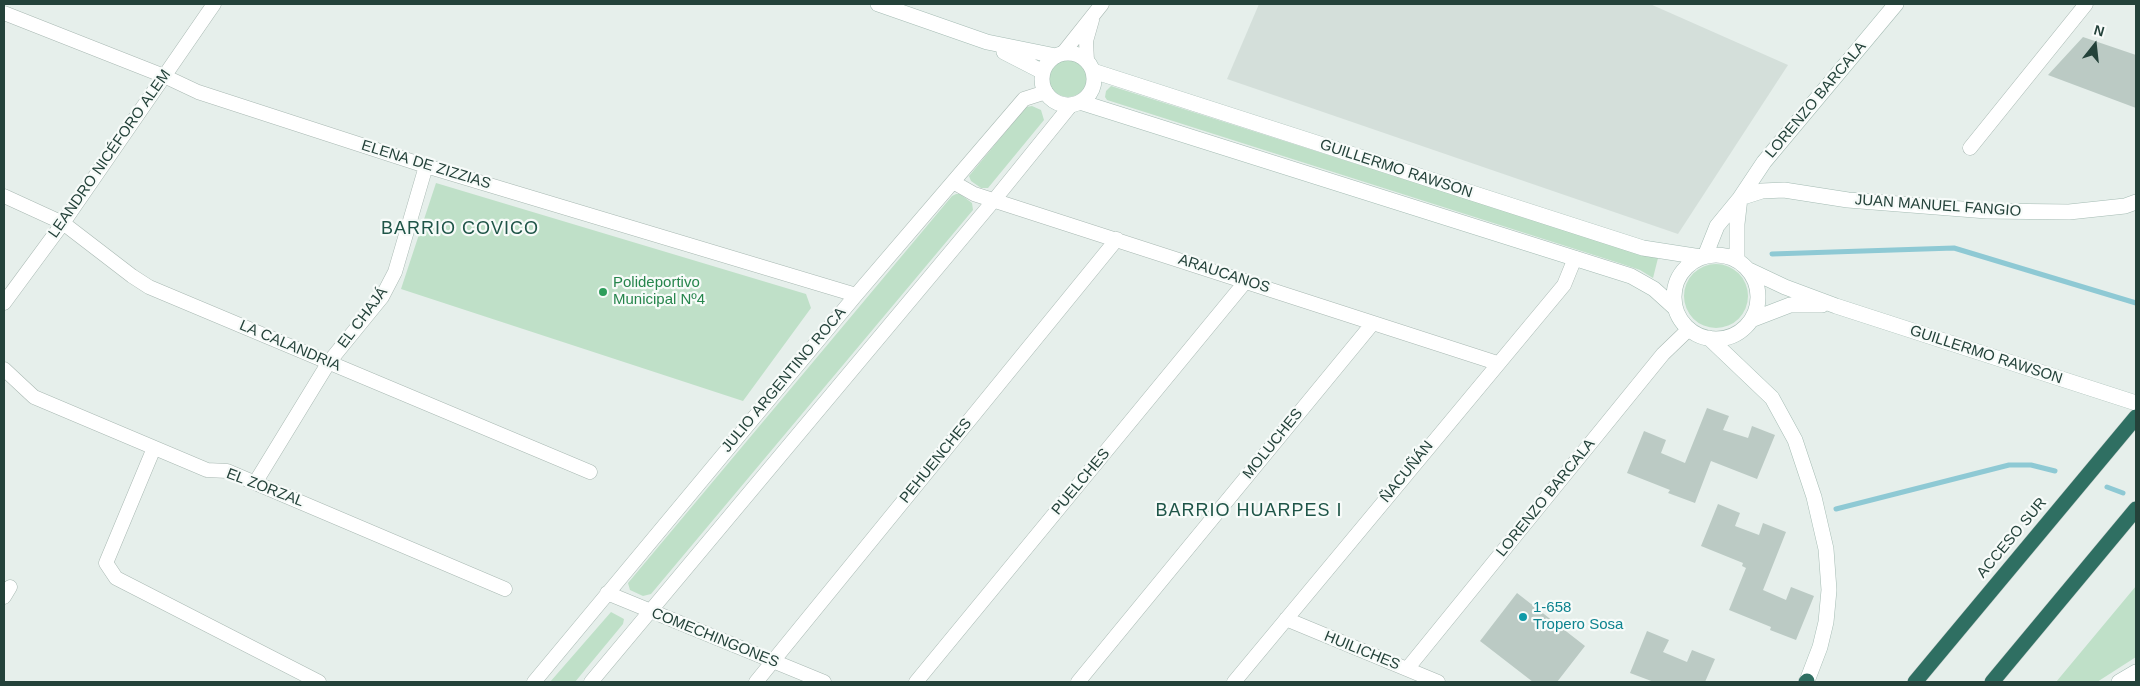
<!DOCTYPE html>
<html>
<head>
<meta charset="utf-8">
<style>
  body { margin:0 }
  #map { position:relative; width:2140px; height:686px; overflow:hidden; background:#e6efeb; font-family:Arial,sans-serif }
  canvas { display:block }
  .frame { position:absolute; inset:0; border:5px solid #24423a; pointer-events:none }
  .north { position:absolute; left:2070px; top:20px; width:50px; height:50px; -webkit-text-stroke:4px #f7fbf9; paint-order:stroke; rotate:16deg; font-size:14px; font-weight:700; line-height:20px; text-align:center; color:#24423a }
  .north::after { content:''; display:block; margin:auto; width:18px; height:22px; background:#24423a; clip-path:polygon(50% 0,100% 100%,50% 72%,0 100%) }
</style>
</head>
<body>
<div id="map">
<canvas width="2140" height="686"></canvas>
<div class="frame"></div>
<div class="north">N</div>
</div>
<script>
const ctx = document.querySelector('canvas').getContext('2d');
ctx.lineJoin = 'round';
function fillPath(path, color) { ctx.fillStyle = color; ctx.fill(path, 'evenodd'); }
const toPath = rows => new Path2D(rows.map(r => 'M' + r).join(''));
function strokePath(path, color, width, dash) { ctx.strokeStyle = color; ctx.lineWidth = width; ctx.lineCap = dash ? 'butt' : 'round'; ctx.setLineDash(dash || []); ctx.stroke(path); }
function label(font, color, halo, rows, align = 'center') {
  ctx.font = font + ' Arial,sans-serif'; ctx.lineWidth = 4.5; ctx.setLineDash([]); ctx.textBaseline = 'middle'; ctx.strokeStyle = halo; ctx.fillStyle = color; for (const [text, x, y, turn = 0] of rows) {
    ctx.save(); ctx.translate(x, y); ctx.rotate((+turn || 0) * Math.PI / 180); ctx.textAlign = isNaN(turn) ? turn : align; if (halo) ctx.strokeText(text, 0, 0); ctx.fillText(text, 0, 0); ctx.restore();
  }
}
fillPath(toPath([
  [1259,4,1650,4,1788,65,1678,234,1227,79]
]), '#d4dfda');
fillPath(toPath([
  '1049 78a19 19 0 1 1 38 0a19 19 0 1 1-38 0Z',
  [1111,86,1643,255,1658,258,1653,278,1640,270,1619,263,1107,100,1105,97,1106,91],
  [1032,106,1041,110,1044,120,988,188,981,188,971,181,969,176,1026,107],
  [436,183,806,294,811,308,743,401,401,289],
  [956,194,960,194,972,203,973,210,651,594,643,596,630,590,628,583,952,196],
  '1684 296a32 32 0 1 1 64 0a32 32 0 1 1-64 0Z',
  [2136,586,2136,657,2097,682,2056,682],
  [611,612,624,619,623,624,575,682,550,682]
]), '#bfe0c8');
strokePath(toPath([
  [1772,254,1954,248,2136,303],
  [2107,487,2123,493],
  [1836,509,2009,465,2031,465,2055,471]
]), '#8ec9d4', 5);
fillPath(toPath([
  [2083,37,2136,55,2136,108,2048,75],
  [1707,408,1729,416,1723,430,1748,438,1752,426,1775,435,1757,479,1711,461,1695,503,1668,493,1670,490,1627,473,1644,431,1666,440,1661,453,1685,463],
  [1718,504,1740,513,1735,526,1759,535,1763,523,1786,532,1763,590,1786,600,1791,587,1814,596,1796,640,1770,630,1771,627,1729,610,1746,568,1742,566,1743,563,1701,546],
  [1517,593,1585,646,1557,682,1533,682,1480,641],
  [1647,631,1669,640,1663,652,1687,662,1692,650,1715,659,1705,682,1654,682,1630,673]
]), '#bbcac4');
const street = toPath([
  [4,13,164,76,198,92,426,166,856,295],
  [1063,53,1102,4],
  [1087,61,1086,41,1092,20],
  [1970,148,2086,4],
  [953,182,974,194,1497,363],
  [4,196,63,223,132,276,149,287,590,472],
  [4,303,63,223,214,4],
  [4,369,34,397,207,470,227,471,505,589],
  [154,448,106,563,116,578,319,682],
  [255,483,329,362,382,297,395,272,426,166],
  [607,593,824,682],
  [4,597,10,587],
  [1286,619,1438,682],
  [1407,669,1663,354,1689,329],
  [534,682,856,295,1024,99,1046,92],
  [591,682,995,199,1071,105],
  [756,682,1117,239],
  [916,682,1246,281],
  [1078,682,1373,323],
  [1234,682,1564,285,1575,258]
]);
const secondary = toPath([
  [878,4,987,42,1056,56],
  [1004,52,1043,72],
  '1042 79a26 26 0 1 1 52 0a26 26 0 1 1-52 0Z',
  [1093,71,1643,248,1701,257],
  [1080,102,1631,276,1654,289,1675,308],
  [1740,198,1762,191,1784,190,1848,200,1987,211,2069,212,2125,206,2136,202],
  '1674 297a42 42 0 1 1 84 0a42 42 0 1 1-84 0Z',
  [1705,256,1717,226,1740,198,1764,162,1896,4],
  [1737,260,1737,224,1740,198],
  [1749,270,1785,287,1836,306,2136,403],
  [1751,320,1790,305,1822,305],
  [1709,338,1772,398,1795,440,1814,497,1826,549,1829,590,1826,622,1820,647,1807,681],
  [2119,682,2136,672]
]);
const highway = toPath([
  [1806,682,1807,681],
  [1915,682,2136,417],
  [1992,682,2136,509]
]);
strokePath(street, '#a8b8b2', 15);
strokePath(secondary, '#a4bbb3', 16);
strokePath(highway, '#c2cac8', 16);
strokePath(street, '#fff', 14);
strokePath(secondary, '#fff', 15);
strokePath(highway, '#2f6f62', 15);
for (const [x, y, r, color] of [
  [603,292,5,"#2e9e5b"],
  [1523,617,5,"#0f9aa8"]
]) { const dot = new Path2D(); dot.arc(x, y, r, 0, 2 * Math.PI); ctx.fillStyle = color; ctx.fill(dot); strokePath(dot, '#f7fbf9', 2); }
label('15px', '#24423a', '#f7fbf9', [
  ["LORENZO BARCALA",1816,100,-50],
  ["LEANDRO NICÉFORO ALEM",110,154,-55],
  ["ELENA DE ZIZZIAS",426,165,17],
  ["GUILLERMO RAWSON",1396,169,18],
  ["JUAN MANUEL FANGIO",1938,206,4],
  ["ARAUCANOS",1224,274,18],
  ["EL CHAJÁ",363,318,-53],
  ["LA CALANDRIA",290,346,23],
  ["GUILLERMO RAWSON",1986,355,18],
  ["JULIO ARGENTINO ROCA",784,380,-50],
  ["MOLUCHES",1273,444,-51],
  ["PEHUENCHES",936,461,-51],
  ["ÑACUÑÁN",1407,472,-51],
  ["PUELCHES",1081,482,-50],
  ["EL ZORZAL",265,488,21],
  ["LORENZO BARCALA",1546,498,-51],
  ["ACCESO SUR",2012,538,-50],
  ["COMECHINGONES",715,638,22],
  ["HUILICHES",1362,651,22]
]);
label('15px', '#27864d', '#f7fbf9', [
  ["Polideportivo",613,283],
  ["Municipal Nº4",613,300]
], 'left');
label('15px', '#0d838f', '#f7fbf9', [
  ["1-658",1533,608],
  ["Tropero Sosa",1533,625]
], 'left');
ctx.letterSpacing = '1px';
label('18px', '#1f5548', '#f7fbf9', [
  ["BARRIO COVICO",460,229],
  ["BARRIO HUARPES I",1249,511]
]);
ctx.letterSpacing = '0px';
</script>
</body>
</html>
